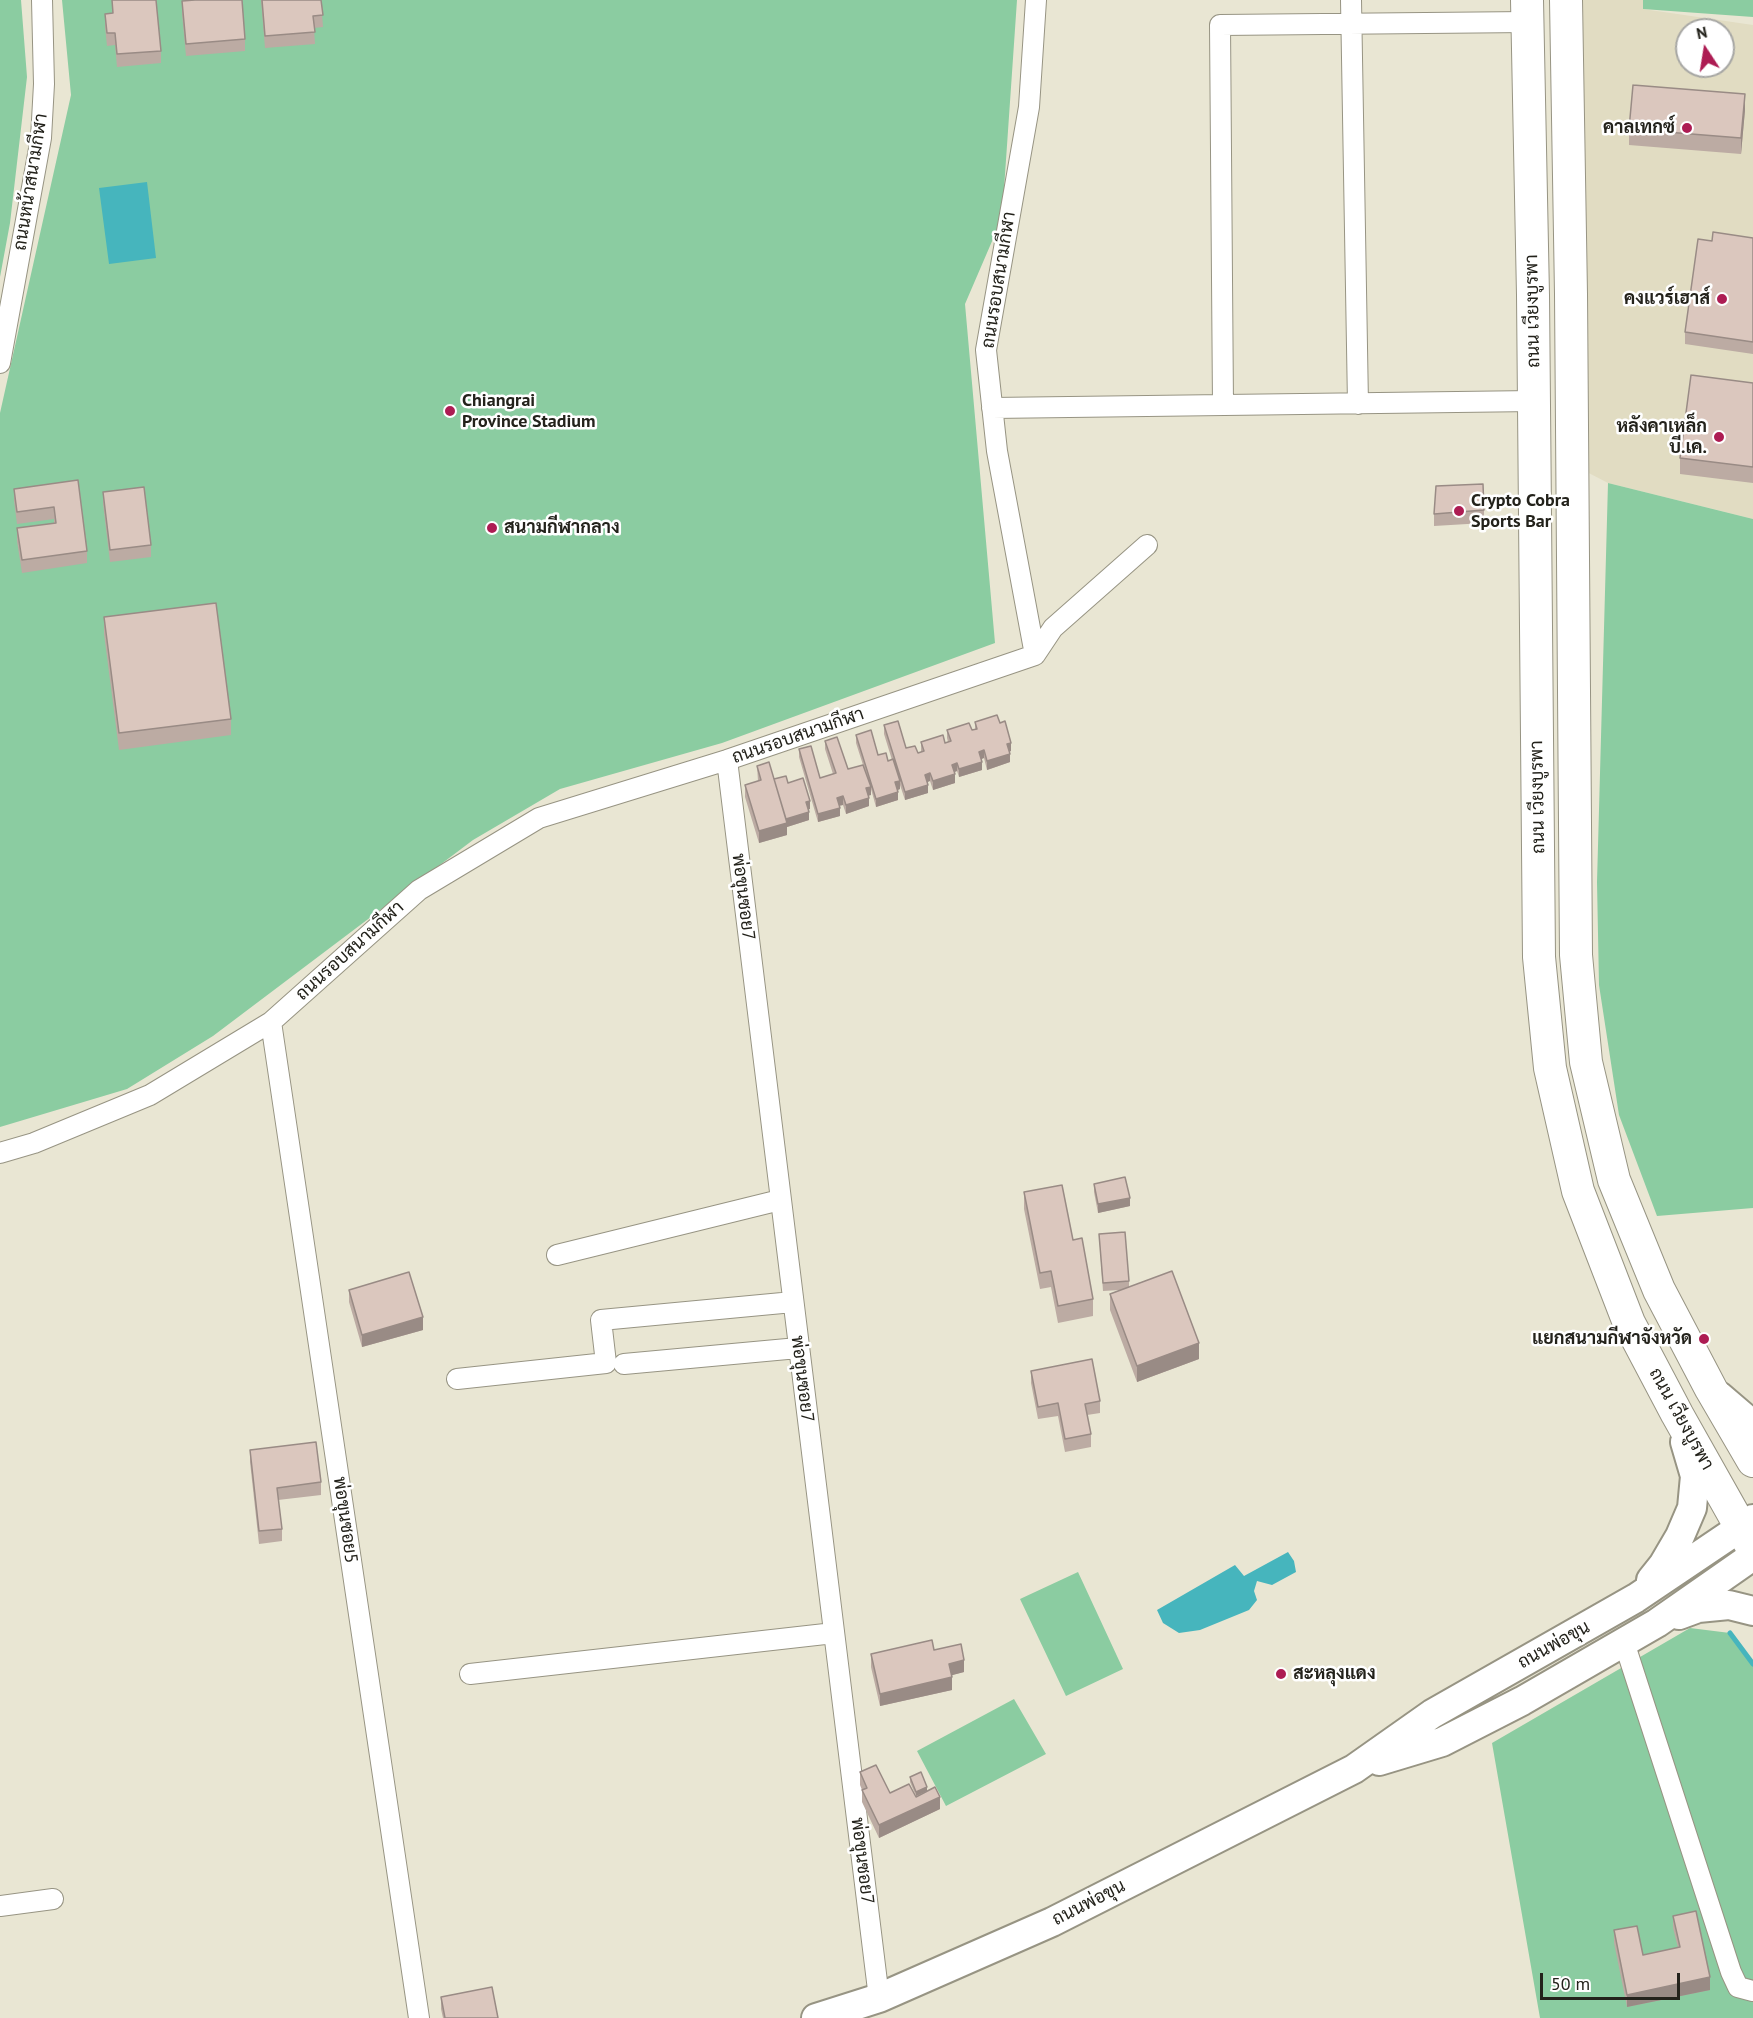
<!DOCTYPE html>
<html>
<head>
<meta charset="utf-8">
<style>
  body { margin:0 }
  #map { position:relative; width:1753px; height:2018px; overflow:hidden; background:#e9e6d3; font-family:"PT Sans",sans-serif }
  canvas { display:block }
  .north { position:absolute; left:1675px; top:18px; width:60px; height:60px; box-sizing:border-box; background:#fff; border:2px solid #a7a7a4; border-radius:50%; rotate:348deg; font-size:16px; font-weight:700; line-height:24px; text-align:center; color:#23221b }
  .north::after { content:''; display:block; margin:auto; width:21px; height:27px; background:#ad1c53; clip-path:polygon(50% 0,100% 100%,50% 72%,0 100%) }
  .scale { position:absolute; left:1540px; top:1973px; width:140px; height:27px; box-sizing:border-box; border:3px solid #23221b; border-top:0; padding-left:8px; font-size:18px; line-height:21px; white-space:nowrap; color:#23221b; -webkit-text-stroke:4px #fff; paint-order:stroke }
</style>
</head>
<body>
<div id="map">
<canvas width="1753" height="2018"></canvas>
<div class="north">N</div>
<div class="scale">50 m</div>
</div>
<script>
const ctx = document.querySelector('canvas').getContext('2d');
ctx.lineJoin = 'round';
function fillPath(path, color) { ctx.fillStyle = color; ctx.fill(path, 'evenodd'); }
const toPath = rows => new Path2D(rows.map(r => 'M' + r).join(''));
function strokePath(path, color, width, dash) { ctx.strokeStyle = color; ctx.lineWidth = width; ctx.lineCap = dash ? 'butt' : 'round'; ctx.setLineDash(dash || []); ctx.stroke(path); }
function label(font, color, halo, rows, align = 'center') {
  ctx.font = font + ' "PT Sans",Sarabun,sans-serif'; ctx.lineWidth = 5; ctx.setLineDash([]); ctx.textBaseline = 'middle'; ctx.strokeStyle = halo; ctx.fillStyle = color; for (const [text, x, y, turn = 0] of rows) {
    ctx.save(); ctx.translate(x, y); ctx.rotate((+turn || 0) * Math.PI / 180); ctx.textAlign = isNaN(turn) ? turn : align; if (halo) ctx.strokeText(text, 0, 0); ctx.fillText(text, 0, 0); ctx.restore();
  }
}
fillPath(toPath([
  [1580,0,1643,0,1643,9,1753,25,1753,519,1608,483,1583,470],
  [1687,30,1723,30,1723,66,1687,66]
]), '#e1dcc2');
fillPath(toPath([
  [0,0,21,0,27,77,10,223,0,277],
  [62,0,1017,0,1002,218,965,304,995,643,722,743,560,789,473,840,213,1036,127,1089,0,1127,0,413,71,95],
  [1643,0,1753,0,1753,17,1643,9],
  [1608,483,1753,519,1753,1208,1657,1216,1619,1115,1599,985,1597,882],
  [1078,1572,1123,1669,1066,1696,1020,1599],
  [1690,1628,1730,1633,1753,1666,1753,2018,1540,2018,1492,1743],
  [1014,1699,1046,1754,946,1806,917,1751]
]), '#8bcca1');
fillPath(toPath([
  [147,182,156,258,109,264,99,188],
  [1288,1552,1294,1561,1296,1572,1272,1585,1257,1581,1254,1591,1257,1600,1249,1610,1200,1630,1179,1633,1163,1623,1157,1610,1235,1565,1244,1576]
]), '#46b5bd');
strokePath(toPath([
  [1730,1633,1753,1664]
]), '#46b5bd', 5);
const street = toPath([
  [1351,0,1358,404],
  [0,363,41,138,44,84,42,0],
  [1223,405,1220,25,1528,22],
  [992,408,1534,401],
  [1035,655,1053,628,1147,545],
  [727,760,879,1998],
  [271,1022,419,2018],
  [0,1153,34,1143,150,1095,271,1022,419,890,539,818,727,760,1035,655,997,451,986,350,1029,107,1036,0],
  [557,1255,780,1200],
  [624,1364,798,1348],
  [457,1379,606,1363,601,1320,793,1302],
  [1624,1642,1731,1972,1738,1987,1753,1991],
  [470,1674,834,1633],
  [0,1906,53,1899]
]);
const secondary = toPath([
  [1719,1396,1753,1425],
  [1651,1580,1663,1565,1680,1536,1692,1508,1695,1476,1685,1442],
  [1679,1615,1698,1608,1729,1605,1753,1611],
  [1379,1761,1442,1742,1522,1701,1657,1623,1753,1556],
  [816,2018,879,1998,1052,1922,1354,1769,1432,1714,1636,1598,1753,1519]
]);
const primary = toPath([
  [1527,0,1533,295,1539,957,1550,1068,1578,1191,1629,1323,1677,1414,1753,1549],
  [1566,0,1571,294,1576,955,1586,1062,1614,1180,1659,1290,1711,1389,1753,1461]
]);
strokePath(street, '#979483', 22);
strokePath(secondary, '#979483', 32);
strokePath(primary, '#979483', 34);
strokePath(street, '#fff', 20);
strokePath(secondary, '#fff', 28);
strokePath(primary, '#fff', 32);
fillPath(toPath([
  [112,0,161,51,161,63,117,67,115,45,107,46,105,27,105,14,112,14],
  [261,0,321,0,323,27,314,28,315,44,265,48],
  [182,1,245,39,245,51,186,56,182,14],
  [1745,110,1741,154,1629,145,1629,129],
  [1753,238,1753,354,1685,344,1685,332],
  [1753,383,1753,483,1680,474,1680,458],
  [78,480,87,551,87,563,22,573,17,541,17,528,54,523,54,519,17,524,14,501,14,489],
  [103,492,151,545,151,557,110,562,103,504],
  [1484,510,1484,523,1434,526,1434,514],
  [104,617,231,719,231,735,119,750,104,634],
  [975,722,1000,723,1011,751,1009,752,1010,762,987,770,984,758,981,759,982,770,959,777,957,771,955,772,955,783,933,790,930,781,927,782,928,793,905,800,900,785,900,789,898,790,898,800,876,807,871,789,871,795,868,796,869,806,846,814,843,805,839,806,840,816,818,822,799,757,799,749,820,778,833,774,825,749,825,741,848,769,863,765,856,743,856,735,878,755,888,761,892,760,884,734,884,725,906,748,918,753,921,752,921,742,945,743,948,742,947,738,947,730,972,730,975,729],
  [757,766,774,781,788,783,810,809,808,809,809,820,787,827,787,835,759,843,745,797,745,785,758,781],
  [1094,1184,1130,1206,1098,1213,1094,1192],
  [1024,1192,1073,1240,1093,1299,1093,1316,1058,1323,1051,1287,1040,1289,1024,1209],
  [1099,1234,1129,1281,1129,1287,1199,1359,1137,1382,1110,1310,1110,1294,1120,1290,1103,1291],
  [349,1290,423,1330,362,1347,349,1302],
  [1031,1371,1100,1401,1100,1413,1087,1415,1091,1434,1091,1447,1065,1452,1058,1416,1038,1419,1031,1383],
  [250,1450,321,1482,321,1495,278,1500,282,1529,282,1541,259,1544,250,1462],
  [934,1650,964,1672,952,1675,952,1690,880,1706,871,1667,871,1654],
  [860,1772,890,1793,916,1797,940,1809,879,1838,862,1802,862,1790,860,1785],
  [910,1777,927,1791,916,1796,910,1782],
  [1673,1916,1710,1990,1627,2007,1614,1943,1614,1930,1643,1955,1678,1948,1673,1928],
  [441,1997,498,2018,443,2018,441,2009]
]), '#bcaba3');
fillPath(toPath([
  [1745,94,1745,110,1741,154,1741,138],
  [1011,743,1011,751,1007,752,1007,744],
  [984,750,984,758,979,760,979,752],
  [1010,754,1010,762,987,770,987,761],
  [982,762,982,770,959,777,959,769],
  [957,763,957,771,952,773,952,765],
  [930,773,930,781,925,783,925,775],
  [955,774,955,783,933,790,933,781],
  [900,781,900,789,895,791,895,782],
  [928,785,928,793,905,800,905,792],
  [871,787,871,795,866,796,866,788],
  [898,792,898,800,876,807,876,799],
  [843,796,843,805,837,806,837,798],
  [869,798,869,806,846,814,846,805],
  [810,801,810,809,806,810,806,802],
  [840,808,840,816,818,822,818,814],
  [809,812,809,820,787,827,787,835,759,843,759,831,786,823,786,819],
  [1130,1198,1130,1206,1098,1213,1098,1204],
  [423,1317,423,1330,362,1347,362,1335],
  [1199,1343,1199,1359,1137,1382,1137,1366],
  [964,1660,964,1672,949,1676,949,1664],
  [952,1677,952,1690,880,1706,880,1694],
  [927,1787,927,1791,916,1796,916,1792],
  [940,1797,940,1809,879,1838,879,1825],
  [1710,1977,1710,1990,1627,2007,1627,1995]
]), '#998b85');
const building = toPath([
  [112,0,156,0,161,51,117,54,115,33,107,33,105,14,113,13,112,0],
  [195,0,242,0,245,39,186,44,182,1,195,0],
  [262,0,321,0,323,15,313,16,315,32,265,36,262,0],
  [1633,85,1745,94,1741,138,1629,129,1633,85],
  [1713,232,1753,238,1753,342,1685,332,1698,239,1712,241,1713,232],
  [1691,375,1753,383,1753,467,1680,458,1691,375],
  [78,480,87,551,22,560,17,528,56,523,54,507,17,512,14,489,78,480],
  [1483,484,1484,510,1434,514,1436,486,1483,484],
  [144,487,151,545,110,550,103,492,144,487],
  [216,603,231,719,119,733,104,617,216,603],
  [997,715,1000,723,1005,721,1011,743,1007,744,1010,754,987,761,984,750,979,752,982,762,959,769,957,763,952,765,955,774,933,781,930,773,925,775,928,785,905,792,884,725,898,721,906,748,915,746,918,753,924,751,921,742,943,735,945,743,951,741,947,730,969,723,972,730,977,729,975,722,997,715],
  [871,730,878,755,886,753,888,761,893,759,900,781,895,782,898,792,876,799,856,735,871,730],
  [837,737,848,769,863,765,871,787,866,788,869,798,846,805,843,796,837,798,840,808,818,814,799,749,811,746,820,778,836,773,825,741,837,737],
  [769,762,787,823,759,831,745,785,761,780,757,766,769,762],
  [786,776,788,783,803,778,810,801,806,802,809,812,786,819,774,779,786,776],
  [1125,1177,1130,1198,1098,1204,1094,1184,1125,1177],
  [1062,1185,1073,1240,1082,1238,1093,1299,1058,1306,1051,1271,1040,1273,1024,1192,1062,1185],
  [1125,1232,1129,1281,1103,1283,1099,1234,1125,1232],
  [1172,1271,1199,1343,1137,1366,1110,1294,1172,1271],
  [409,1272,423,1317,362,1335,349,1290,409,1272],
  [1092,1359,1100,1401,1085,1404,1091,1434,1065,1439,1058,1403,1038,1407,1031,1371,1092,1359],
  [316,1442,321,1482,277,1488,282,1529,259,1531,250,1450,316,1442],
  [932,1640,934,1650,961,1644,964,1660,949,1664,952,1677,880,1694,871,1654,932,1640],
  [876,1765,890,1793,909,1784,916,1797,935,1787,940,1797,879,1825,862,1790,867,1788,860,1772,876,1765],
  [921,1772,927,1787,916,1792,910,1777,921,1772],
  [1696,1911,1710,1977,1627,1995,1614,1930,1637,1926,1643,1955,1680,1947,1673,1916,1696,1911],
  [492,1987,498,2018,445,2018,441,1997,492,1987]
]);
fillPath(building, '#dbc7be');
strokePath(building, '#998b85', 1.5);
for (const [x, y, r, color] of [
  [1687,128,6,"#ad1c53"],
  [1722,299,6,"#ad1c53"],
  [450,411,6,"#ad1c53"],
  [1719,437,6,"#ad1c53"],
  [1459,511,6,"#ad1c53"],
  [492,528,6,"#ad1c53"],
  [1704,1339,6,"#ad1c53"],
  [1281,1674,6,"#ad1c53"]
]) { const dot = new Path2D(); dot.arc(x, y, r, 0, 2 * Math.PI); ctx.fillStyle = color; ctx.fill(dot); strokePath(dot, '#fff', 2); }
label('bold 18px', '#23221b', '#fff', [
  ["คาลเทกซ์",1675,128],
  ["คงแวร์เฮาส์",1710,299],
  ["Chiangrai",462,401,"left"],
  ["Province Stadium",462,422,"left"],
  ["หลังคาเหล็ก",1707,427],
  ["บี.เค.",1707,448],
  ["Crypto Cobra",1471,501,"left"],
  ["Sports Bar",1471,522,"left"],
  ["สนามกีฬากลาง",504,528,"left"],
  ["แยกสนามกีฬาจังหวัด",1692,1339],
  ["สะหลุงแดง",1293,1674,"left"]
], 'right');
label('18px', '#23221b', '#fff', [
  ["ถนนหน้าสนามกีฬา",31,182,-81],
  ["ถนนรอบสนามกีฬา",999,280,-81],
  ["ถนน เวียงบูรพา",1533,311,-91],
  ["ถนนรอบสนามกีฬา",798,736,-19],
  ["ถนน เวียงบูรพา",1538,797,-91],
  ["พ่อขุนซอย7",743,897,83],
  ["ถนนรอบสนามกีฬา",350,951,-42],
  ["พ่อขุนซอย7",802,1379,83],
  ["ถนน เวียงบูรพา",1681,1419,61],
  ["พ่อขุนซอย5",345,1520,82],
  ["ถนนพ่อขุน",1554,1645,-29],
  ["พ่อขุนซอย7",862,1861,83],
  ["ถนนพ่อขุน",1089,1903,-27]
]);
</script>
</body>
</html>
